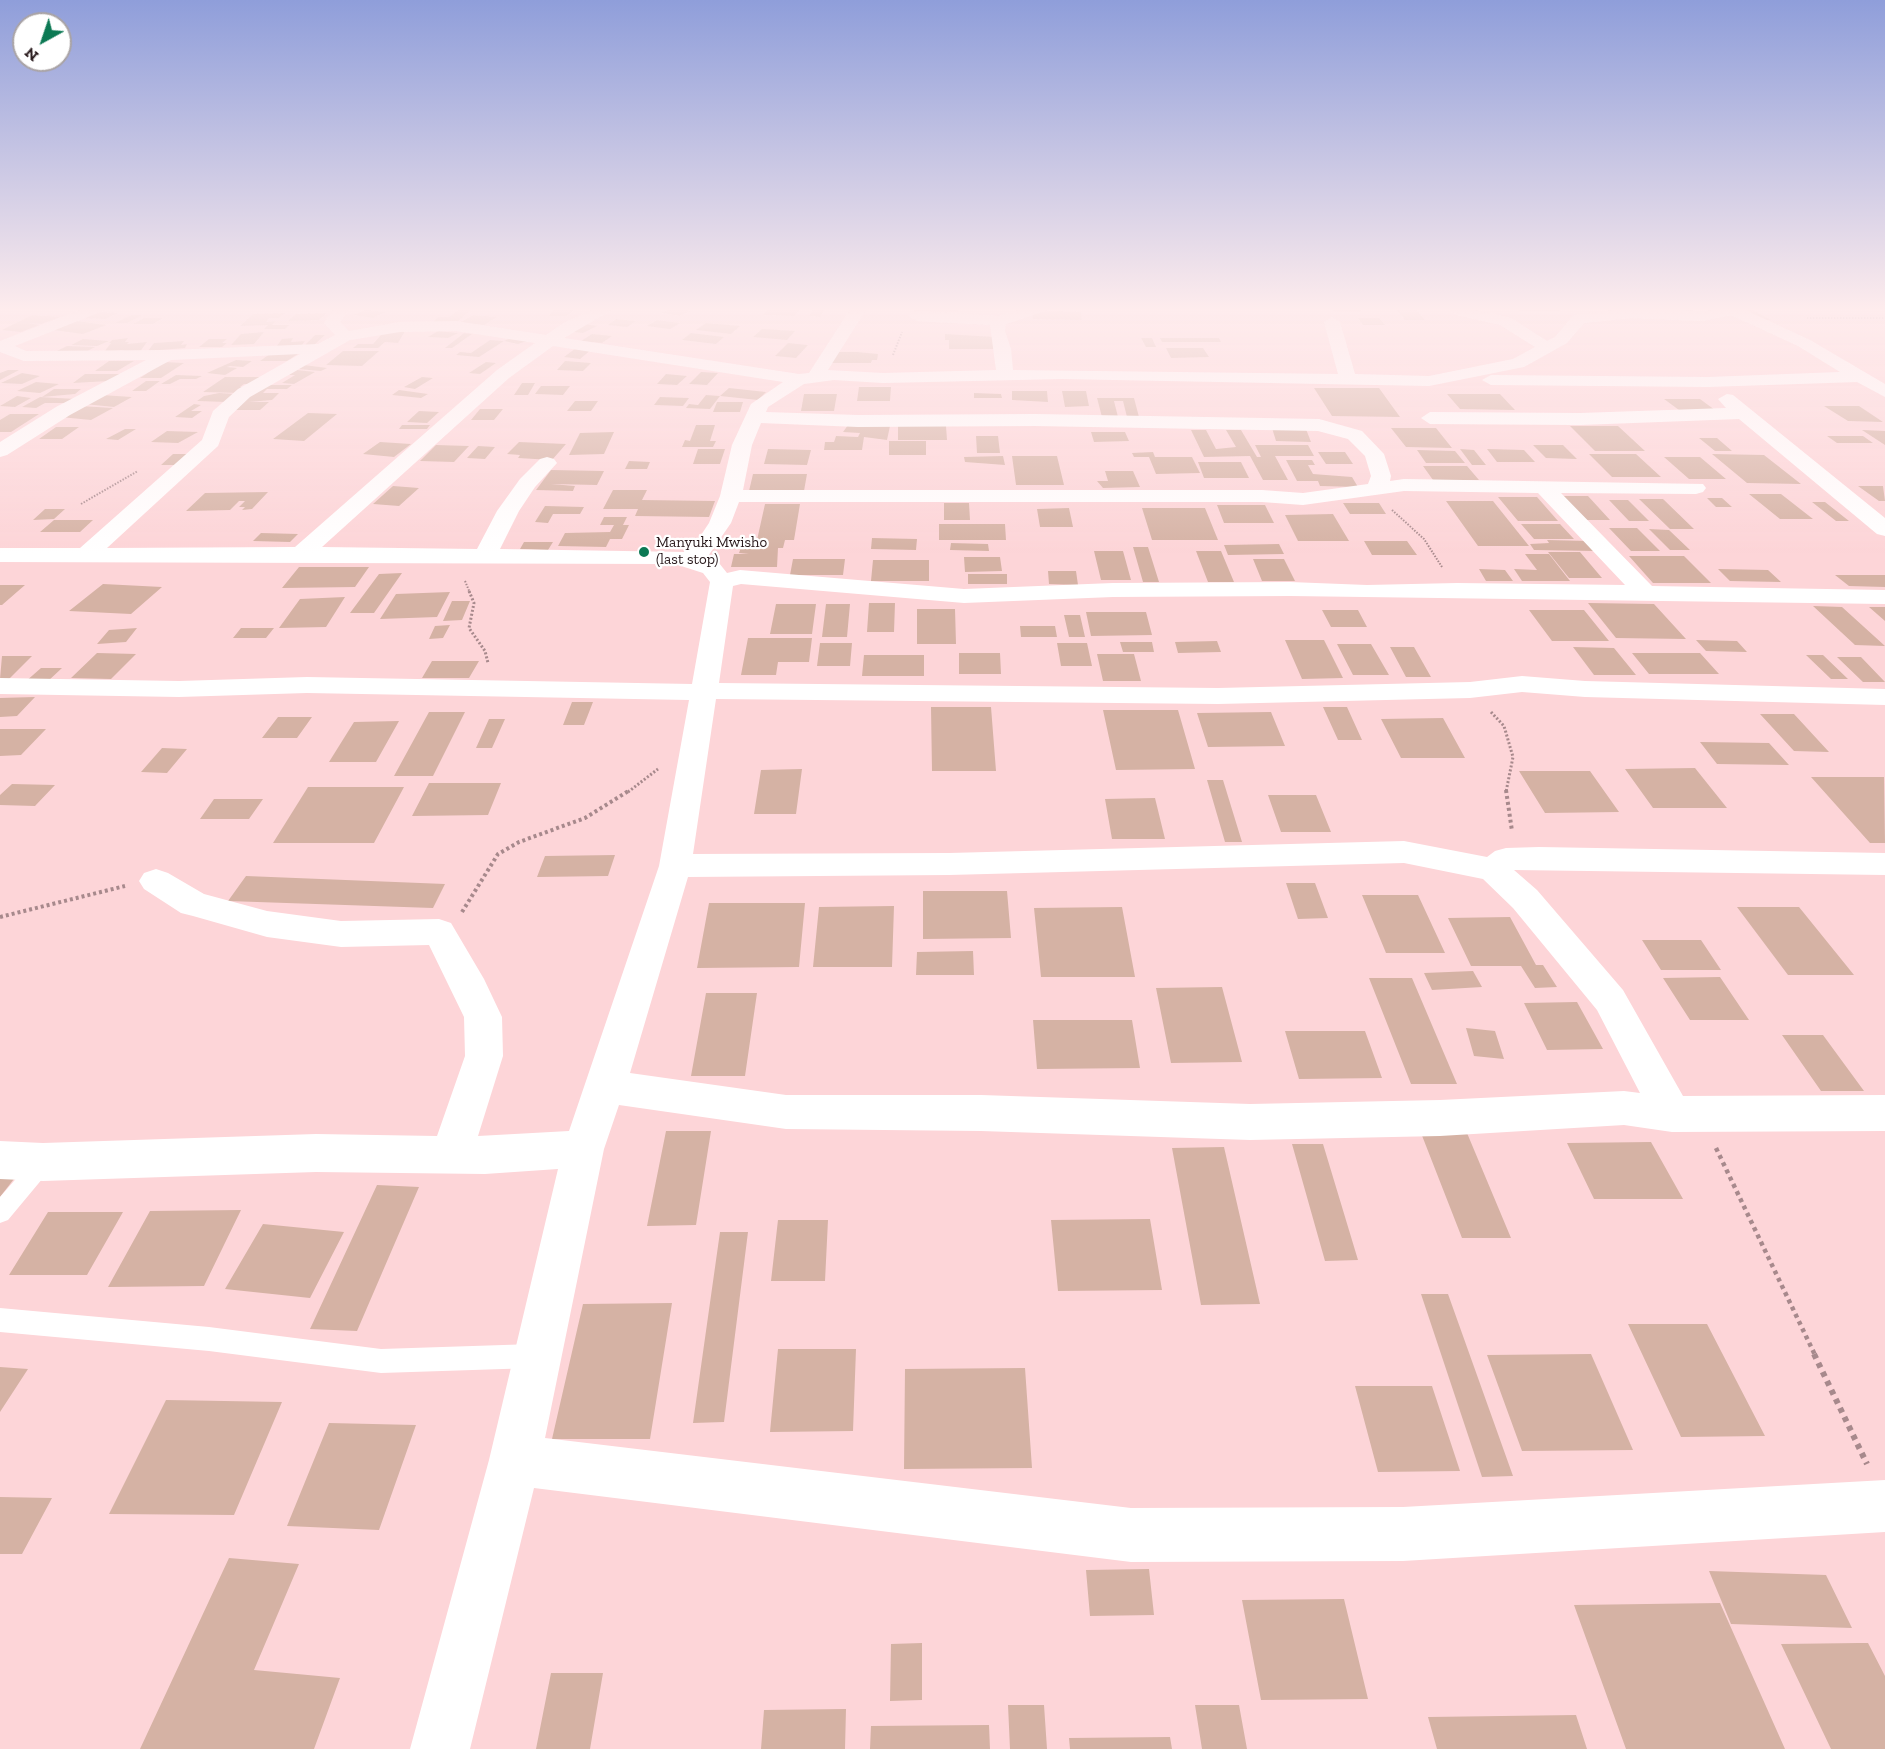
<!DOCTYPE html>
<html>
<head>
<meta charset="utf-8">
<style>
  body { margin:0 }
  #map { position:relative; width:1885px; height:1749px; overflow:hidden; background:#fdd5d8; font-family:"Zilla Slab",serif }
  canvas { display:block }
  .north { position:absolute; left:12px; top:12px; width:60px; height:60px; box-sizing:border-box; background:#fff; border:2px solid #a9a3a4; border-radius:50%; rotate:220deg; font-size:16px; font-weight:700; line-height:24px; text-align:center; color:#28191b }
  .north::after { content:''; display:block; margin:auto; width:21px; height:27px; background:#0c7954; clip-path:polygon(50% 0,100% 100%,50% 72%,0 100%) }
</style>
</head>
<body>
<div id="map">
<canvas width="1885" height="1749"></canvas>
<div class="north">N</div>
</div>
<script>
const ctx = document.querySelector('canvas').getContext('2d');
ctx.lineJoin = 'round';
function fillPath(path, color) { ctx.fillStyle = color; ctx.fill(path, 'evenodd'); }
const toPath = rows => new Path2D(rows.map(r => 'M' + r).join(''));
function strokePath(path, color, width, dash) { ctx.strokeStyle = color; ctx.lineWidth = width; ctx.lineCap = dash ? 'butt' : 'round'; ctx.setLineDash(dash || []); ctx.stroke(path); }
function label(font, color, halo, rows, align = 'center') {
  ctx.font = font + ' "Zilla Slab",serif'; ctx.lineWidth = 4.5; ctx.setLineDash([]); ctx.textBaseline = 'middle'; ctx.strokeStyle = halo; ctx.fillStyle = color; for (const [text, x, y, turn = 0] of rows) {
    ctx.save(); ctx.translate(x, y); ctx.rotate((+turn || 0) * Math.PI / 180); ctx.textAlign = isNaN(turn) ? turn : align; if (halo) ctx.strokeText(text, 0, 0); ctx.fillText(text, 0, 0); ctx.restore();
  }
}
fillPath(toPath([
  [461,308,473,308,455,324,431,324,438,317,449,317],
  [556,308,575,309,567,316,548,316],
  [672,308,675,308,690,311,679,316,662,313],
  [769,308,801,308,794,316,763,315],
  [814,308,825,308,820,317,809,316],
  [915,308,958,308,958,312,914,312],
  [1331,308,1358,308,1362,312,1335,312],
  [1516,308,1557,308,1561,311,1520,311],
  [1737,308,1749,308,1771,320,1760,320],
  [365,310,385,312,373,318,353,315],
  [1033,310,1081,312,1082,320,1033,319],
  [1397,310,1416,310,1425,320,1405,320],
  [95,312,118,313,105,319,82,318],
  [285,313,279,318,269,318,266,322,276,321,272,325,289,325,285,329,264,329,268,325,240,326,253,314],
  [327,313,319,320,288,321,296,314],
  [32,315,61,317,41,324,28,323,39,325,21,332,2,330],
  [131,315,143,315,127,323,115,323],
  [473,315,497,317,484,325,459,323],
  [144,318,163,318,153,324,133,324],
  [1358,318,1379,318,1385,325,1363,325],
  [616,319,636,321,627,327,608,325],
  [657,320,680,323,670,329,647,326],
  [77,321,106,325,83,334,54,330],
  [578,323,597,326,583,333,565,331],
  [706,323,740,326,731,334,696,330],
  [762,329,795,331,787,340,753,337],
  [405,331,398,343,385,342,378,348,353,348,358,344,373,344,381,335,389,332],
  [438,331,458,333,448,338,428,337],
  [264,332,254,344,231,345,241,334],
  [464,333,472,334,452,348,445,348],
  [691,333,724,337,716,344,682,340],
  [592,334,612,336,602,343,581,341],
  [945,334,995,337,995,349,949,349,949,340,945,340],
  [315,335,325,335,314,345,304,346],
  [513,337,527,341,518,344,504,341,479,357,456,355,460,352,471,353,490,340,504,341],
  [128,338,125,342,129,342,127,344,147,342,139,353,121,354,124,350,104,352,111,343,121,343,109,343,112,340],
  [293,338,291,342,305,341,302,345,276,347,282,339],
  [1141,338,1152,338,1156,347,1146,347],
  [1160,338,1219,338,1221,342,1162,342],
  [83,339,109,341,97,346,71,345],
  [209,339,227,339,222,343,227,343,222,347,199,347],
  [184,341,181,345,187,344,185,348,148,351,154,343],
  [788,343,808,345,796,358,775,356],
  [67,346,95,347,82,354,51,354],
  [576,348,592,349,580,359,564,357],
  [1166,348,1203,348,1209,357,1171,358],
  [274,351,301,352,287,361,260,361],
  [343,351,379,351,362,366,326,365],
  [833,352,857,352,878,354,877,360,872,360,871,363,830,363],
  [236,360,252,361,243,367,230,366,227,367,237,368,225,375,207,373],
  [109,361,134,361,117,371,95,371],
  [565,361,591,363,583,371,557,370],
  [164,362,184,363,161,378,140,378],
  [486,362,496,363,480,374,469,373],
  [304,365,327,368,321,371,298,369],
  [8,370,19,370,0,380,0,373],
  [297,370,315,372,294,384,282,383,295,375,289,375],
  [701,372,718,373,707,385,689,384],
  [22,373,40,376,22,384,1,383],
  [85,374,121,374,109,381,73,383],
  [666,374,687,376,677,385,657,384],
  [176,375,202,376,196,379,180,379,170,384,161,384],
  [225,377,261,377,252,384,244,384,240,387,249,387,240,393,203,392],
  [422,377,433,378,415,389,404,387],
  [146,381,160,381,146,391,132,391],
  [36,382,59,384,40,393,17,391],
  [522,383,535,383,528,395,514,395],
  [265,385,292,385,287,389,267,389,263,393,279,393,272,400,249,402,269,402,260,410,228,410],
  [541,386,570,386,563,395,535,394],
  [859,387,891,387,890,401,857,401],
  [729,388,766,392,758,400,720,396,710,409,686,408,689,404,698,405,706,395,720,396],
  [1314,388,1379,388,1400,417,1332,416],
  [54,389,81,389,75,394,42,397],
  [399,390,428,394,421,398,392,395],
  [1012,391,1047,391,1048,402,1012,400],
  [1062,391,1086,391,1089,406,1065,407],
  [219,393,237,394,226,402,197,401,204,396],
  [974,393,1001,394,1002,398,974,398],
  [804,394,837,394,834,411,801,411],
  [1447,394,1500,394,1515,410,1460,409],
  [102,395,132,397,114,407,84,404],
  [17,396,31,398,15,407,0,406],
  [40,397,76,399,68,403,45,403,36,408,22,407],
  [660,397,689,398,683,406,654,405],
  [1097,398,1134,398,1139,417,1127,417,1123,401,1114,401,1118,417,1102,417],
  [1664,399,1700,399,1715,410,1679,410],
  [575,401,598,401,591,411,567,411],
  [717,402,743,402,740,412,713,412],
  [194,404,201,405,191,411,202,411,192,418,175,417],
  [80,406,113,408,91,420,60,417],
  [1824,406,1859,406,1883,422,1848,421],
  [480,409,503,409,494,420,471,420],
  [419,411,439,412,427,423,407,422],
  [308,413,337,414,304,441,273,439],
  [10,414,39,414,11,432,0,432,0,420],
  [402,425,430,425,427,429,399,429],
  [696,425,715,425,710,441,716,441,713,447,682,447,685,440,690,441],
  [848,425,890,426,887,440,864,437,862,450,824,450,825,442,834,442,836,436,858,437,860,433,843,432],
  [898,426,946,426,947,440,898,440],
  [1570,426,1618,426,1645,451,1595,451],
  [56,427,79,427,62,439,39,439],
  [1272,428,1306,429,1311,442,1276,441],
  [1391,428,1436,428,1452,448,1406,447],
  [125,429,136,429,118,440,106,439],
  [1191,430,1206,430,1216,449,1236,447,1226,430,1241,430,1257,457,1261,457,1255,445,1308,445,1314,456,1275,456,1288,480,1263,480,1250,456,1204,457],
  [1862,430,1885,431,1885,445],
  [167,431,198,432,178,443,151,442],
  [614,432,604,454,569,455,580,433],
  [1091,432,1125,432,1129,441,1094,442],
  [976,436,998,436,1000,453,977,453],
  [1827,436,1863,436,1873,443,1837,443],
  [1699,438,1717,438,1732,451,1715,451],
  [889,441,926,441,926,455,889,455],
  [380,442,411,444,394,457,363,454],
  [519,442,566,444,552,460,518,458,520,455,507,454],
  [436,445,469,446,454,462,420,461],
  [1533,445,1563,445,1577,459,1546,458],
  [478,446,495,447,485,459,467,458],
  [698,449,725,449,720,464,693,464],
  [768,449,811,450,807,465,764,464],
  [1460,449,1474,450,1486,465,1472,465],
  [1487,449,1524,450,1535,462,1497,462],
  [1417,450,1455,451,1465,463,1426,463],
  [1153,452,1155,457,1192,457,1200,473,1156,474,1149,457,1134,457,1132,453],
  [1318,452,1345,452,1353,464,1326,464],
  [173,454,189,454,176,465,161,465],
  [1589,454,1636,454,1661,477,1612,477],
  [1712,454,1764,455,1801,484,1747,483],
  [1003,456,1005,465,965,462,964,457],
  [1012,456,1057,456,1064,485,1016,485],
  [1664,457,1700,457,1726,479,1689,479],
  [1286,460,1312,460,1315,465,1308,465,1313,474,1352,477,1358,487,1320,486,1318,481,1297,481],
  [629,461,650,462,647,469,625,469],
  [1198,462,1241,462,1249,478,1204,478],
  [1423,466,1467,466,1479,480,1433,480],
  [551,470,604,471,597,485,551,484,575,486,573,491,536,490],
  [1105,471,1133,471,1140,487,1103,488,1097,481,1108,481],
  [753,474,807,474,804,491,749,491],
  [393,486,419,488,399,506,373,504],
  [1858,486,1883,486,1885,501,1879,501],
  [613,490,647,490,642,500,715,501,709,517,635,516,638,509,603,509],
  [268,492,252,509,242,510,245,507,239,507,245,501,239,501,230,510,186,511,205,493],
  [1749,494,1781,494,1813,519,1780,519],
  [1563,496,1588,496,1610,520,1584,520],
  [1498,497,1537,497,1558,521,1518,521],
  [1707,498,1722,498,1732,507,1716,507],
  [1639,499,1663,499,1694,529,1670,529],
  [1609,500,1628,500,1649,521,1629,521],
  [1446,501,1493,501,1529,546,1478,546],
  [1812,502,1825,502,1849,521,1836,521],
  [944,503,969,503,970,520,944,520],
  [1343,503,1379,503,1386,514,1350,514],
  [765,504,800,504,794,540,785,540,783,548,778,548,777,567,731,567,734,554,749,554,739,553,744,539,757,540],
  [1217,505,1265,505,1274,523,1224,523],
  [545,506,584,507,580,514,553,514,548,523,535,522],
  [1069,508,1073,527,1040,527,1037,509],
  [1142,508,1205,508,1218,540,1152,540],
  [45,509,65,509,54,519,33,520],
  [1333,514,1349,541,1298,541,1285,515],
  [604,517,627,517,623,525,629,525,622,539,610,539,606,547,558,546,565,533,610,532,614,525,600,525],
  [54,520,93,520,80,532,40,532],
  [939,524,1005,524,1006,540,939,540],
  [1521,524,1560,524,1574,539,1534,539],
  [1609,528,1637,528,1660,551,1631,551],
  [1649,529,1669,530,1690,550,1670,550],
  [261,533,298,534,290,542,253,541],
  [872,538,917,539,916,550,871,549],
  [1547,540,1588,541,1596,551,1534,550,1530,544,1549,543],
  [1364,541,1407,541,1417,555,1372,555],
  [524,542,553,542,548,550,520,549],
  [951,543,988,544,989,551,950,550],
  [1279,544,1284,554,1228,555,1224,545],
  [1133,547,1148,547,1159,582,1143,582],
  [1094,551,1123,551,1131,580,1101,580],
  [1196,551,1221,551,1234,582,1208,582],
  [1548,552,1580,552,1602,578,1569,578],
  [1525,554,1549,554,1570,581,1522,581,1514,569,1537,570],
  [1629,556,1684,556,1711,583,1653,583],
  [964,557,1000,557,1002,571,965,572],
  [793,559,845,559,843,575,790,575],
  [1253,559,1284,559,1295,581,1262,581],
  [873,560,929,560,929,581,871,581],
  [299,567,369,567,355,587,282,588],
  [1479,569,1505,570,1513,581,1486,581],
  [1718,569,1768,570,1781,582,1730,581],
  [1048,571,1076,571,1078,585,1049,584],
  [402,573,374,613,350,613,379,574],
  [968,574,1007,574,1007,584,968,584],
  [1835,575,1885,575,1885,587,1849,586],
  [103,584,162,587,131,614,69,611],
  [0,585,25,585,2,605,0,605],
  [450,592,437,617,380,619,396,594],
  [345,597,326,627,279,628,300,599],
  [452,601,470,601,462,620,443,621],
  [869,603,895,603,894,632,867,632],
  [1588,603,1654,604,1686,639,1616,638],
  [776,604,816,604,812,634,770,634],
  [826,604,850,604,847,637,822,637],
  [1813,606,1842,607,1885,646,1855,645],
  [1869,607,1885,607,1885,621],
  [917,609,955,609,956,644,917,644],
  [1322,610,1358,610,1367,627,1331,627],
  [1529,610,1584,610,1609,641,1552,641],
  [1086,612,1146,612,1152,635,1091,636],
  [1064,615,1080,615,1085,637,1069,637],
  [450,625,443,638,429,639,435,626],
  [1020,626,1055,626,1057,637,1021,637],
  [137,628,126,642,97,644,109,630],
  [241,628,274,628,266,638,233,638],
  [748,638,812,638,809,662,778,662,776,675,741,675],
  [1285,640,1324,640,1343,678,1302,679],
  [1696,640,1737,641,1747,652,1706,651],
  [1217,641,1221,652,1178,653,1175,642],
  [1120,642,1152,642,1154,652,1123,652],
  [820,643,852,643,850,666,817,666],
  [1057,643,1087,643,1092,666,1061,666],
  [1337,644,1371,644,1389,675,1353,675],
  [1390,647,1414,647,1431,677,1406,677],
  [1573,647,1614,648,1636,675,1594,675],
  [97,653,136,654,111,679,71,678],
  [959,653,1000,653,1001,674,959,674],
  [1632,653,1700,653,1719,674,1649,674],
  [1097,654,1134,654,1141,681,1103,681],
  [864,655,924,655,924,676,862,676],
  [1806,655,1823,655,1848,679,1831,679],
  [2,656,32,656,9,679,0,679],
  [1837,657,1861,657,1885,682,1863,682],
  [432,661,479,661,469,678,422,678],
  [41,668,62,668,47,682,25,682],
  [35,697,17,716,0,717,0,698],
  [572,702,593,702,584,725,563,725],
  [931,707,991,707,996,771,932,771],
  [1323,707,1347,707,1362,740,1338,740],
  [1103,710,1178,710,1195,769,1116,770],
  [429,712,465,712,433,776,394,776],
  [1271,712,1285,746,1208,747,1197,713],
  [1760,714,1794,714,1829,752,1794,751],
  [278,717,312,717,297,738,262,738],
  [1443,718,1465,758,1401,758,1381,719],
  [489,719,505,719,492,748,476,748],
  [399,721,376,762,329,762,354,722],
  [0,729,46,729,21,755,0,756],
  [1700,742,1769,743,1789,765,1717,764],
  [162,748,187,749,167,773,141,772],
  [1695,768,1727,808,1653,808,1625,769],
  [802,769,796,814,754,814,761,770],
  [1519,771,1590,771,1619,812,1545,813],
  [1811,777,1884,777,1885,843,1870,843],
  [1207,780,1223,780,1242,842,1225,842],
  [429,783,501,783,488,815,412,816],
  [12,784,55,785,35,806,0,805,0,795],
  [308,787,404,787,374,843,273,843],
  [1268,795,1316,795,1331,832,1281,832],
  [1155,798,1165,839,1112,839,1105,799],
  [214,799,263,799,249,819,200,819],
  [615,855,608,876,537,877,545,856],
  [246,876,445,884,433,908,228,901],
  [1286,883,1315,883,1328,918,1298,919],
  [923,891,1007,891,1011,938,923,939],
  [1362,895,1418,895,1445,953,1386,953],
  [709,903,805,903,799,967,697,968],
  [894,906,892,967,813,967,819,907],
  [1122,907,1135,977,1041,977,1034,908],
  [1737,907,1799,907,1854,975,1788,975],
  [1510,917,1536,965,1543,965,1557,987,1535,988,1521,966,1471,966,1448,918],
  [1642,940,1701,940,1721,970,1661,970],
  [973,951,974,975,916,975,917,952],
  [1473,971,1482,987,1432,990,1424,973],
  [1720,977,1749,1020,1690,1020,1663,978],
  [1369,978,1412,978,1457,1084,1411,1084],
  [1222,987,1242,1062,1171,1063,1156,988],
  [706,993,757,993,745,1076,691,1076],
  [1577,1002,1603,1049,1547,1050,1524,1003],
  [1033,1020,1132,1020,1140,1068,1037,1069],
  [1466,1028,1495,1031,1504,1059,1474,1056],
  [1285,1031,1365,1031,1382,1078,1299,1079],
  [1782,1035,1823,1035,1864,1091,1821,1091],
  [666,1131,711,1131,696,1225,647,1226],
  [1421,1133,1467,1133,1511,1238,1462,1238],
  [1651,1142,1683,1199,1594,1199,1567,1143],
  [1292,1144,1323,1144,1358,1260,1325,1261],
  [1224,1147,1260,1304,1201,1305,1172,1148],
  [0,1174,17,1175,0,1197],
  [377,1185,419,1187,357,1331,310,1329],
  [241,1210,204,1286,108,1287,150,1211],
  [48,1212,123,1212,87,1275,9,1275],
  [1150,1219,1162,1290,1058,1291,1051,1220],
  [778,1220,828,1220,825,1281,771,1281],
  [263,1224,344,1232,310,1298,225,1289],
  [720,1232,748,1232,724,1422,693,1423],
  [1421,1294,1448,1294,1513,1476,1482,1477],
  [672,1303,650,1439,552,1439,583,1304],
  [1628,1324,1707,1324,1765,1436,1681,1437],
  [778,1349,856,1349,853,1431,770,1432],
  [1591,1354,1633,1450,1522,1451,1487,1355],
  [0,1367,28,1369,0,1412],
  [1025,1368,1032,1468,904,1469,905,1369],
  [1355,1386,1432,1386,1460,1471,1378,1472],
  [166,1400,282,1402,234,1515,109,1514],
  [329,1423,416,1425,379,1530,287,1526],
  [0,1497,52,1498,22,1554,0,1554],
  [229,1558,299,1564,254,1670,340,1678,314,1749,140,1749],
  [1149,1569,1154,1615,1090,1616,1086,1570],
  [1709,1571,1826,1575,1852,1628,1731,1624],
  [1344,1599,1368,1699,1261,1700,1242,1600],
  [1720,1603,1785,1749,1626,1749,1574,1605],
  [922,1643,922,1700,890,1701,891,1644],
  [1859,1643,1868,1643,1885,1676,1885,1749,1831,1749,1781,1644],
  [551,1673,603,1673,590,1749,536,1749],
  [1008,1705,1044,1705,1047,1749,1010,1749],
  [1195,1705,1239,1705,1247,1749,1202,1749],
  [846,1709,845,1749,761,1749,764,1710],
  [1576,1715,1587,1749,1437,1749,1428,1717],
  [989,1725,990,1749,870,1749,871,1726],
  [1170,1737,1172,1749,1070,1749,1069,1738]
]), '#d5b2a4');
strokePath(toPath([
  [1807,318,1885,318],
  [893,355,902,332],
  [81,504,138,471],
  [1392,510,1424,539,1442,567],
  [465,581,470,593]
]), '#a7898c', 2, [1.5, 1.5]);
strokePath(toPath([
  [469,591,474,603,469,628,485,651,488,663],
  [1491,712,1504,726,1513,757,1506,792],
  [628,792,658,769]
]), '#a7898c', 3, [2, 2]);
strokePath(toPath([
  [1506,790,1512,831],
  [462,912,498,854,519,842,585,818,630,790],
  [0,917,125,886]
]), '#a7898c', 4, [3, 3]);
strokePath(toPath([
  [1716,1148,1815,1355]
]), '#a7898c', 4.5, [4, 4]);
strokePath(toPath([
  [1814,1354,1867,1464]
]), '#a7898c', 6, [5, 5]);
fillPath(toPath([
  [41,1156,48,1158,52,1165,48,1172,8,1220,0,1223,0,1197,34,1158,41,1156],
  [0,1308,209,1327,381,1349,534,1344,542,1348,546,1356,542,1364,534,1368,381,1373,209,1351,0,1332,0,1308]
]), '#fff');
fillPath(toPath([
  [85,308,106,308,103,311,15,346,26,351,170,350,318,344,335,335,324,323,334,308,350,308,340,322,349,331,400,322,456,321,546,335,562,324,595,308,615,308,564,338,799,374,809,373,851,308,867,308,828,370,883,373,996,370,990,325,917,321,909,316,917,311,998,316,1025,308,1048,308,1045,311,1006,324,1005,331,1011,349,1013,370,1338,374,1324,322,1332,317,1340,322,1355,374,1429,376,1513,359,1535,347,1500,325,1457,315,1448,308,1466,308,1511,318,1547,341,1555,337,1573,316,1579,314,1630,308,1703,311,1741,308,1810,340,1885,384,1885,397,1857,382,1708,387,1491,385,1482,380,1491,375,1708,377,1840,372,1798,346,1731,315,1703,321,1630,318,1584,323,1567,343,1524,367,1429,386,1062,379,883,383,834,380,804,384,768,407,766,412,858,415,1035,414,1319,419,1362,431,1384,454,1391,476,1390,481,1404,479,1703,484,1706,488,1703,492,1696,494,1561,493,1652,586,1885,590,1885,604,1290,596,1113,597,964,603,741,584,733,586,719,683,1218,688,1470,682,1522,676,1585,681,1885,689,1885,705,1585,697,1522,692,1470,698,1218,704,716,699,693,854,949,853,1404,841,1487,857,1495,851,1506,848,1539,847,1885,853,1885,875,1514,870,1537,890,1623,990,1683,1096,1885,1095,1885,1131,1672,1132,1624,1125,1440,1136,1250,1140,981,1131,786,1129,619,1105,604,1149,545,1438,1131,1508,1403,1507,1885,1480,1885,1532,1403,1561,1131,1562,534,1488,470,1749,410,1749,489,1460,558,1169,485,1174,316,1172,43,1181,0,1179,0,1141,43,1143,316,1134,437,1136,465,1056,464,1017,429,945,341,947,267,937,193,916,181,913,144,889,139,881,144,873,156,869,168,873,204,894,267,911,341,921,439,919,451,923,484,979,502,1017,503,1056,478,1136,569,1131,659,866,689,700,307,693,179,697,0,694,0,678,179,681,307,677,692,684,710,582,703,573,678,565,659,564,0,562,0,548,80,548,202,440,213,411,238,389,300,354,171,360,70,415,7,455,0,457,0,442,56,407,146,360,24,361,0,352,0,341,85,308],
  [456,331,535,343,497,370,295,547,107,548,218,446,229,417,250,397,350,340,400,332,456,331],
  [553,346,783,382,751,404,732,445,720,496,709,523,695,544,685,552,500,549,519,511,535,487,557,463,554,459,547,457,540,459,520,479,497,511,477,549,322,547,509,378,553,346],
  [761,423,858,427,1035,426,1318,431,1348,439,1365,456,1371,476,1368,484,1303,493,1262,490,743,490,752,445,761,423],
  [1404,491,1538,493,1625,585,1457,583,1367,585,1290,582,1113,583,964,589,740,570,727,573,719,563,706,559,731,523,739,502,1262,502,1303,505,1404,491],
  [1404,863,1483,879,1513,908,1597,1010,1640,1093,1624,1091,1440,1100,1250,1104,981,1095,786,1095,630,1073,688,877,949,875,1404,863],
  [1727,394,1733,395,1885,518,1885,536,1877,534,1739,419,1580,425,1430,424,1421,418,1430,412,1580,413,1726,408,1718,399,1727,394]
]), '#fff');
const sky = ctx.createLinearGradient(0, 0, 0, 553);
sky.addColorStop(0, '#8f9eda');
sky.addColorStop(0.56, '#feeced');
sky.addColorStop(1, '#feeced00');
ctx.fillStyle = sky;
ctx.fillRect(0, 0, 1885, 553);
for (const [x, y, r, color] of [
  [644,552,6,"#0c7954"]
]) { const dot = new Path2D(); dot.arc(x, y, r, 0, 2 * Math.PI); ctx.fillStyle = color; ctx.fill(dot); strokePath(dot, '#fff', 2); }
label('15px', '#28191b', '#fff', [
  ["Manyuki Mwisho",656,543],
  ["(last stop)",656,560]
], 'left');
</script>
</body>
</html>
